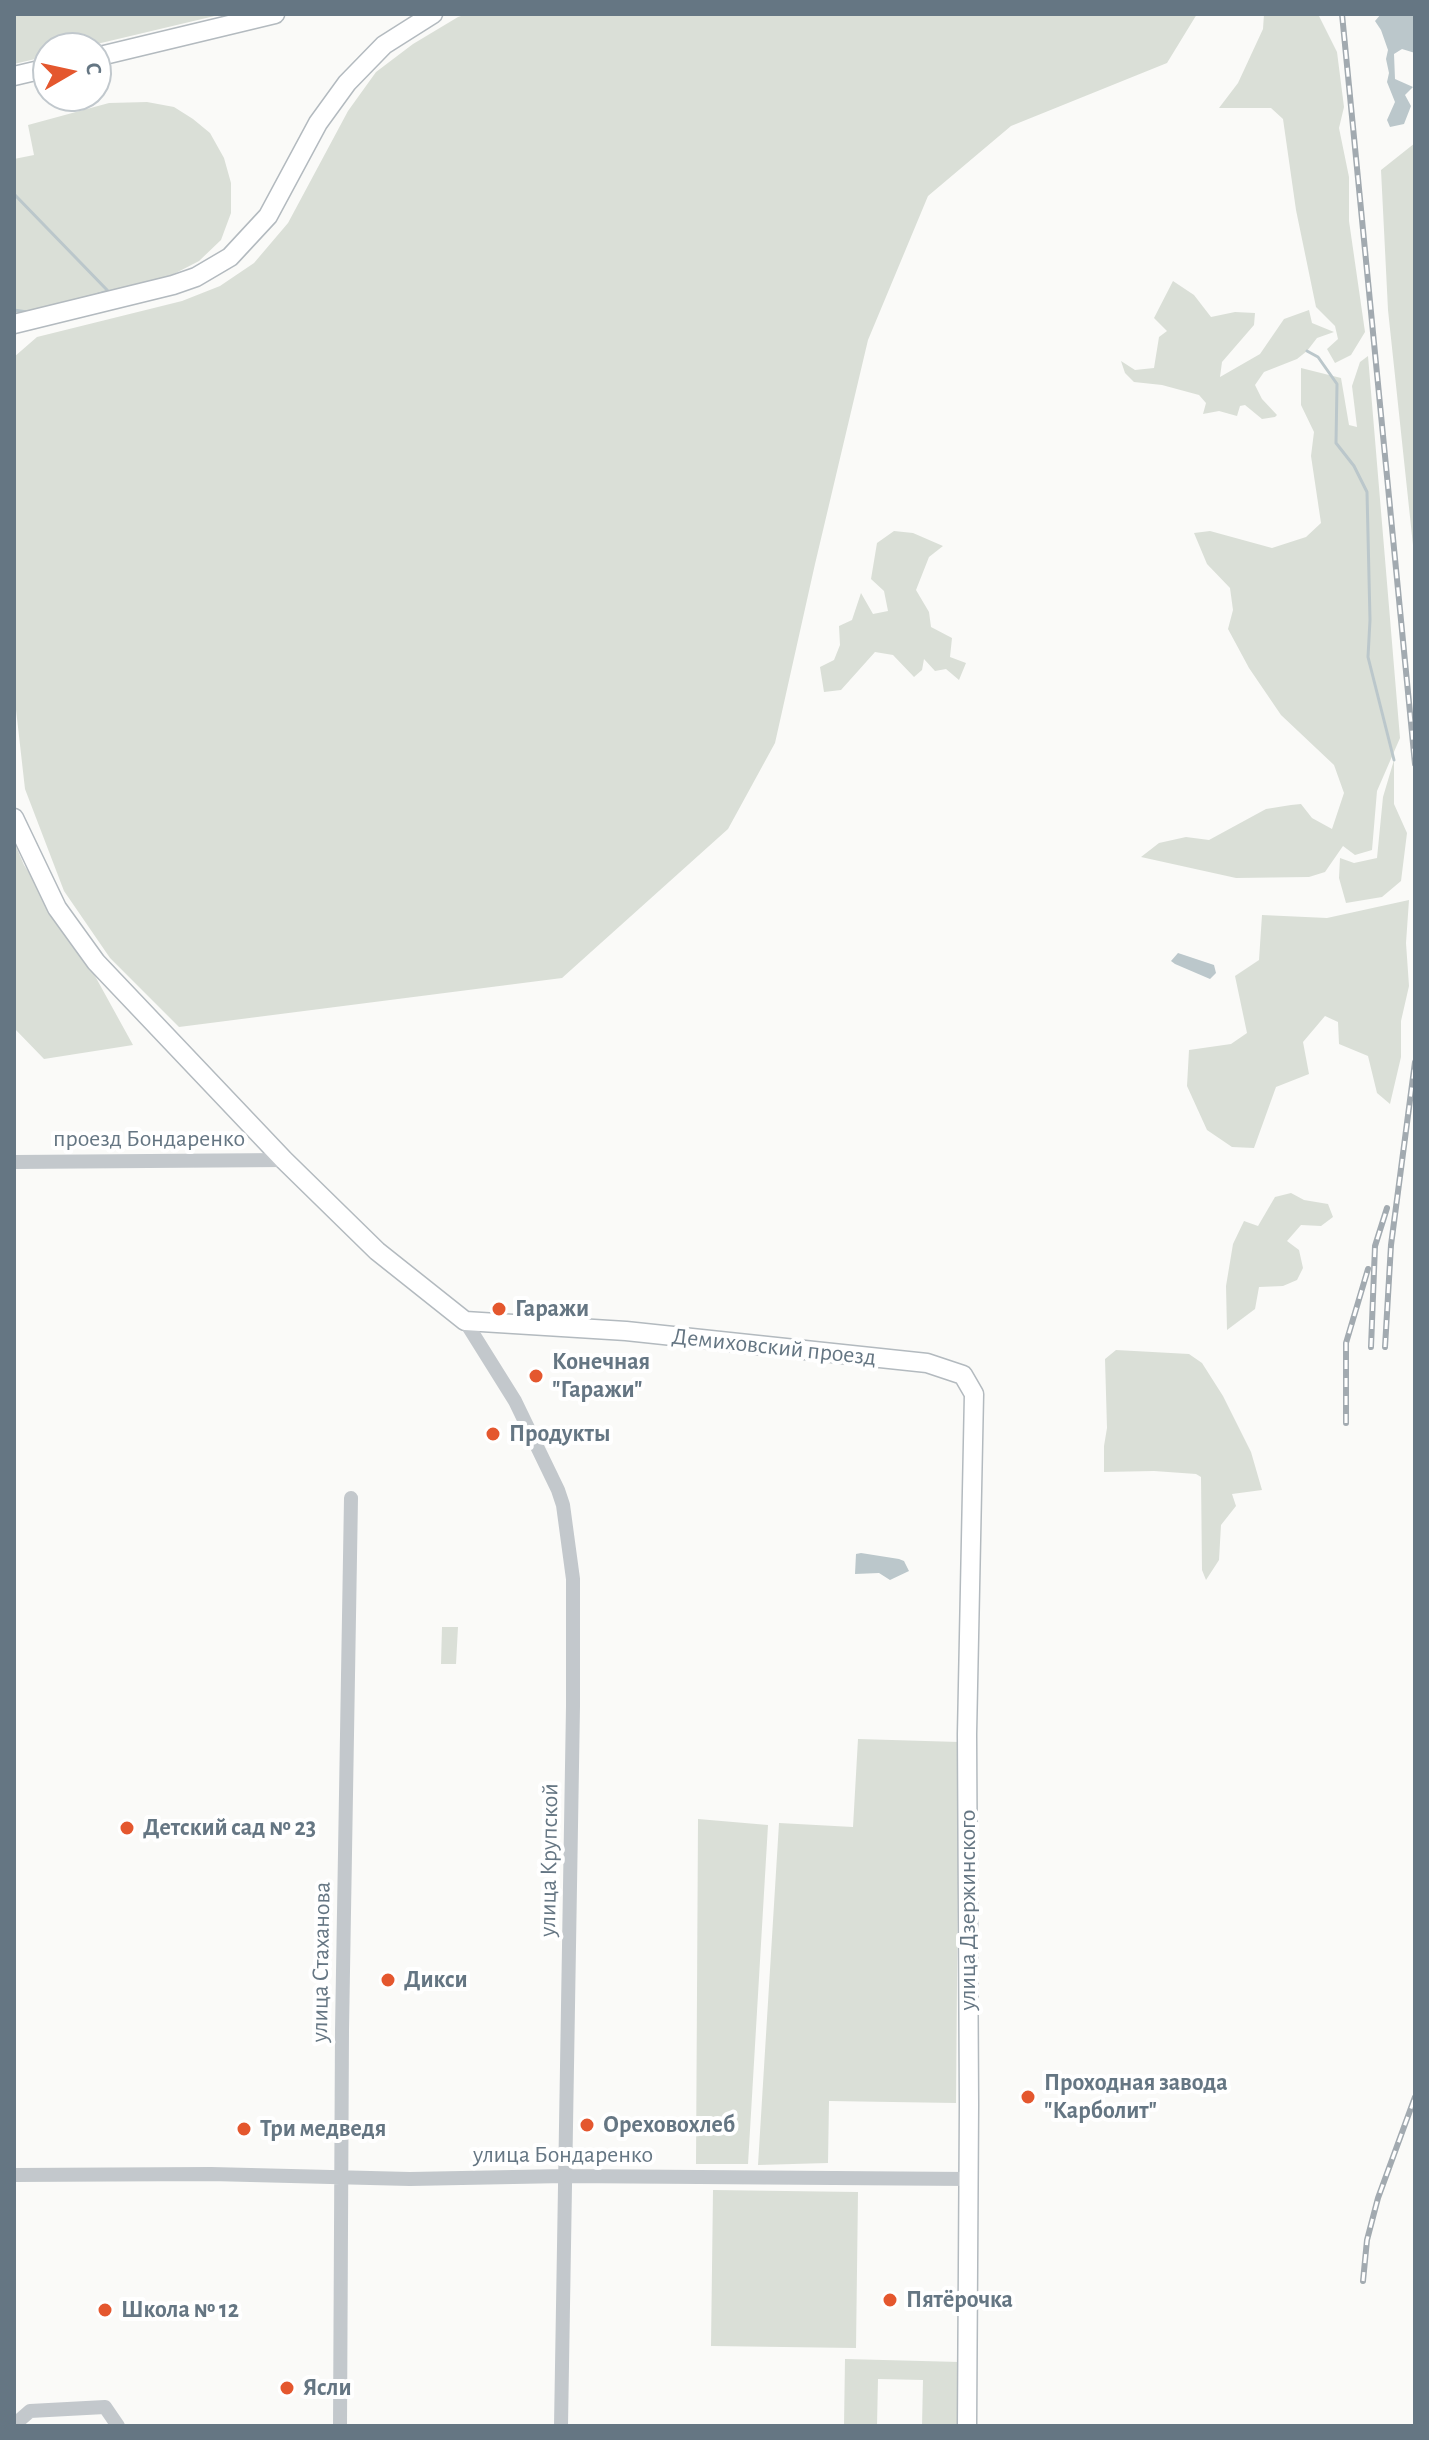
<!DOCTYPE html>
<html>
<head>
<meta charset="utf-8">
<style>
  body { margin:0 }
  #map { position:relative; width:1429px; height:2440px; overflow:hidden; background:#fafaf8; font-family:"Alegreya Sans",sans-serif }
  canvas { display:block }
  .frame { position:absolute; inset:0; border:16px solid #657683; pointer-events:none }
  .north { position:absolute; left:32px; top:32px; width:80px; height:80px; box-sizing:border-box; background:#fff; border:2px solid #c1c8cd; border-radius:50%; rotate:81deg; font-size:22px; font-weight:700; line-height:32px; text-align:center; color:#657683 }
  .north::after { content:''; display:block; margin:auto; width:28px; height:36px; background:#e4572e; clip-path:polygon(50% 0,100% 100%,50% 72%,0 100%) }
</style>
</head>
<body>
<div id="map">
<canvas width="1429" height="2440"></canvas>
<div class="frame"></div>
<div class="north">С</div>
</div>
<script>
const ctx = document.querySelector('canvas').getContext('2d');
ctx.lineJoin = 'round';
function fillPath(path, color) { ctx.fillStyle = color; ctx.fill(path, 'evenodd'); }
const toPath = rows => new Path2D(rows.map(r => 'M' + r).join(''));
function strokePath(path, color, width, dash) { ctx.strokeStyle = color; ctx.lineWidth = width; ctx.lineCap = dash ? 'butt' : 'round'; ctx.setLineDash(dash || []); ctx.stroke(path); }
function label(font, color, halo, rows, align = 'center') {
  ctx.font = font + ' "Alegreya Sans",sans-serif'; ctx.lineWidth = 8; ctx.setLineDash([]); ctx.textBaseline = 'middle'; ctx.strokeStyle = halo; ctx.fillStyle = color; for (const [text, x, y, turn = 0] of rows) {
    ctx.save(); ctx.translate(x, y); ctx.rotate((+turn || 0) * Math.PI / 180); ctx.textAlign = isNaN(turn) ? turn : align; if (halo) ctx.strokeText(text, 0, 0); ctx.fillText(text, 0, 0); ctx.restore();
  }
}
fillPath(toPath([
  [14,14,223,14,80,48,48,48,48,56,14,64],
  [467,14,1197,14,1167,63,1011,126,928,196,868,340,815,564,775,743,728,829,562,978,179,1027,110,958,64,891,25,789,14,692,14,357,37,337,182,301,220,286,254,263,288,223,348,111,376,72,413,44,458,17],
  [1264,14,1318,14,1337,52,1344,107,1339,128,1349,177,1349,221,1365,332,1351,355,1335,363,1327,349,1338,339,1335,326,1316,307,1296,210,1283,119,1271,108,1219,108,1238,83,1263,29],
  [147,102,174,107,193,119,210,133,224,158,231,183,231,213,221,240,199,261,170,276,140,287,14,315,14,159,34,155,28,125,109,103],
  [1415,143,1415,564,1388,310,1381,170],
  [1173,281,1194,295,1211,317,1235,312,1255,313,1254,325,1222,362,1220,377,1260,354,1284,319,1309,310,1312,323,1334,332,1317,338,1307,351,1297,359,1264,372,1255,385,1262,399,1277,415,1275,417,1262,419,1245,405,1240,406,1237,416,1219,411,1203,414,1206,403,1199,395,1162,385,1134,382,1125,373,1121,361,1135,370,1154,368,1159,337,1167,331,1154,318],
  [1368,356,1400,738,1377,791,1372,850,1355,855,1343,846,1325,872,1309,877,1236,878,1141,857,1159,843,1186,837,1209,840,1266,809,1291,805,1301,804,1312,818,1332,829,1344,793,1334,765,1281,715,1249,668,1228,629,1233,610,1230,588,1207,564,1194,533,1210,531,1272,548,1306,537,1321,523,1311,456,1314,432,1301,405,1301,368,1341,378,1349,425,1357,427,1352,386,1360,362],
  [894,531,913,533,943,546,929,557,916,590,929,612,931,627,952,638,950,657,966,663,959,680,946,669,935,671,924,659,922,670,914,677,893,655,875,652,841,690,824,692,820,667,834,660,840,645,839,626,852,620,861,593,873,614,888,611,884,591,871,579,877,543],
  [1394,760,1394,804,1407,833,1401,881,1382,897,1346,903,1339,878,1340,858,1354,863,1377,858,1383,797],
  [14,842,24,865,84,956,133,1045,44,1059,14,1028],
  [1409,900,1406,943,1409,986,1401,1021,1401,1057,1390,1104,1377,1093,1368,1056,1339,1044,1338,1022,1325,1016,1303,1042,1309,1074,1276,1087,1254,1148,1232,1147,1207,1130,1187,1086,1189,1050,1231,1044,1247,1033,1235,976,1259,960,1262,915,1327,918],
  [1291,1193,1304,1200,1328,1204,1333,1217,1321,1226,1301,1225,1287,1241,1299,1250,1303,1268,1297,1280,1283,1286,1259,1287,1255,1309,1227,1330,1226,1286,1233,1244,1244,1221,1258,1226,1275,1197],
  [1116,1350,1189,1354,1202,1363,1223,1396,1251,1452,1262,1490,1232,1494,1236,1506,1221,1525,1219,1560,1206,1580,1202,1570,1201,1477,1196,1474,1154,1471,1104,1472,1104,1446,1107,1428,1105,1359],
  [442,1627,458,1627,456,1664,441,1664],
  [858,1739,959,1742,956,2103,829,2101,828,2163,758,2165,779,1823,853,1827],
  [698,1819,768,1825,748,2164,696,2164],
  [713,2190,858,2192,856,2348,711,2346],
  [845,2359,960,2362,957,2426,922,2426,923,2380,878,2379,877,2426,844,2426]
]), '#dadfd7');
fillPath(toPath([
  [1381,14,1415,14,1415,53,1402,49,1394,54,1395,79,1413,87,1405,95,1411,106,1404,124,1390,127,1387,120,1395,102,1387,82,1389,73,1386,59,1388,50,1381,30,1375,21],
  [1178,953,1214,965,1216,973,1210,979,1175,964,1171,961],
  [861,1553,899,1559,904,1561,909,1571,890,1580,879,1573,855,1574,856,1554]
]), '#bbc7cb');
strokePath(toPath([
  [14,194,108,291,96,295],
  [14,310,27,312],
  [1307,351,1318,357,1337,384,1336,443,1354,466,1367,492,1370,620,1368,657,1394,760]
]), '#bbc7cb', 3);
const secondary = toPath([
  [96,57,275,14],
  [14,76,48,68],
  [14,324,173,285,196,277,230,257,268,216,318,123,347,83,384,45,433,14],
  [14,818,57,908,96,962,284,1160,377,1251,465,1321,626,1331,927,1363,963,1375,974,1394,967,1734,969,2105,967,2426]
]);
strokePath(secondary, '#b3babf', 21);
strokePath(toPath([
  [14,1162,284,1160],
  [465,1321,515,1401,558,1490,563,1505,573,1579,573,1706,561,2426],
  [14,2175,211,2174,410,2179,565,2176,968,2179],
  [14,2425,30,2411,105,2407,118,2426],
  [340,2426,342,2030,351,1498]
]), '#c3c8cc', 14);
strokePath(secondary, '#fff', 18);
const rail = toPath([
  [1342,14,1415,764],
  [1371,1347,1375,1246,1387,1208],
  [1385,1347,1391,1245,1415,1062],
  [1346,1423,1346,1343,1368,1269],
  [1363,2281,1367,2240,1378,2198,1415,2097]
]);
strokePath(rail, '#a2aab0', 6);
strokePath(rail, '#fff', 3, [9]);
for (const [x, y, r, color] of [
  [499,1309,8,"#e4572e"],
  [536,1376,8,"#e4572e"],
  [493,1434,8,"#e4572e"],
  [127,1828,8,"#e4572e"],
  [388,1980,8,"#e4572e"],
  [1028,2097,8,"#e4572e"],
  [587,2125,8,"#e4572e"],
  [244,2129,8,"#e4572e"],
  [890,2300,8,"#e4572e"],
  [105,2310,8,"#e4572e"],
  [287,2388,8,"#e4572e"]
]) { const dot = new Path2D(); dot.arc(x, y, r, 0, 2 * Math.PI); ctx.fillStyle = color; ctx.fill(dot); strokePath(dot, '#fff', 3); }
label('24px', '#657683', '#fff', [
  ["проезд Бондаренко",149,1139],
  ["Демиховский проезд",774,1347,6],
  ["улица Крупской",549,1860,-89],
  ["улица Дзержинского",968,1910,-90],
  ["улица Стаханова",321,1962,-89],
  ["улица Бондаренко",563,2155]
]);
label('bold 24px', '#657683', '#fff', [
  ["Гаражи",515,1309],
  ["Конечная",552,1362],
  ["\"Гаражи\"",552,1390],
  ["Продукты",509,1434],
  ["Детский сад № 23",143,1828],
  ["Дикси",404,1980],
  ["Проходная завода",1044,2083],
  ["\"Карболит\"",1044,2111],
  ["Ореховохлеб",603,2125],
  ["Три медведя",260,2129],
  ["Пятёрочка",906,2300],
  ["Школа № 12",121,2310],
  ["Ясли",303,2388]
], 'left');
</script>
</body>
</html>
